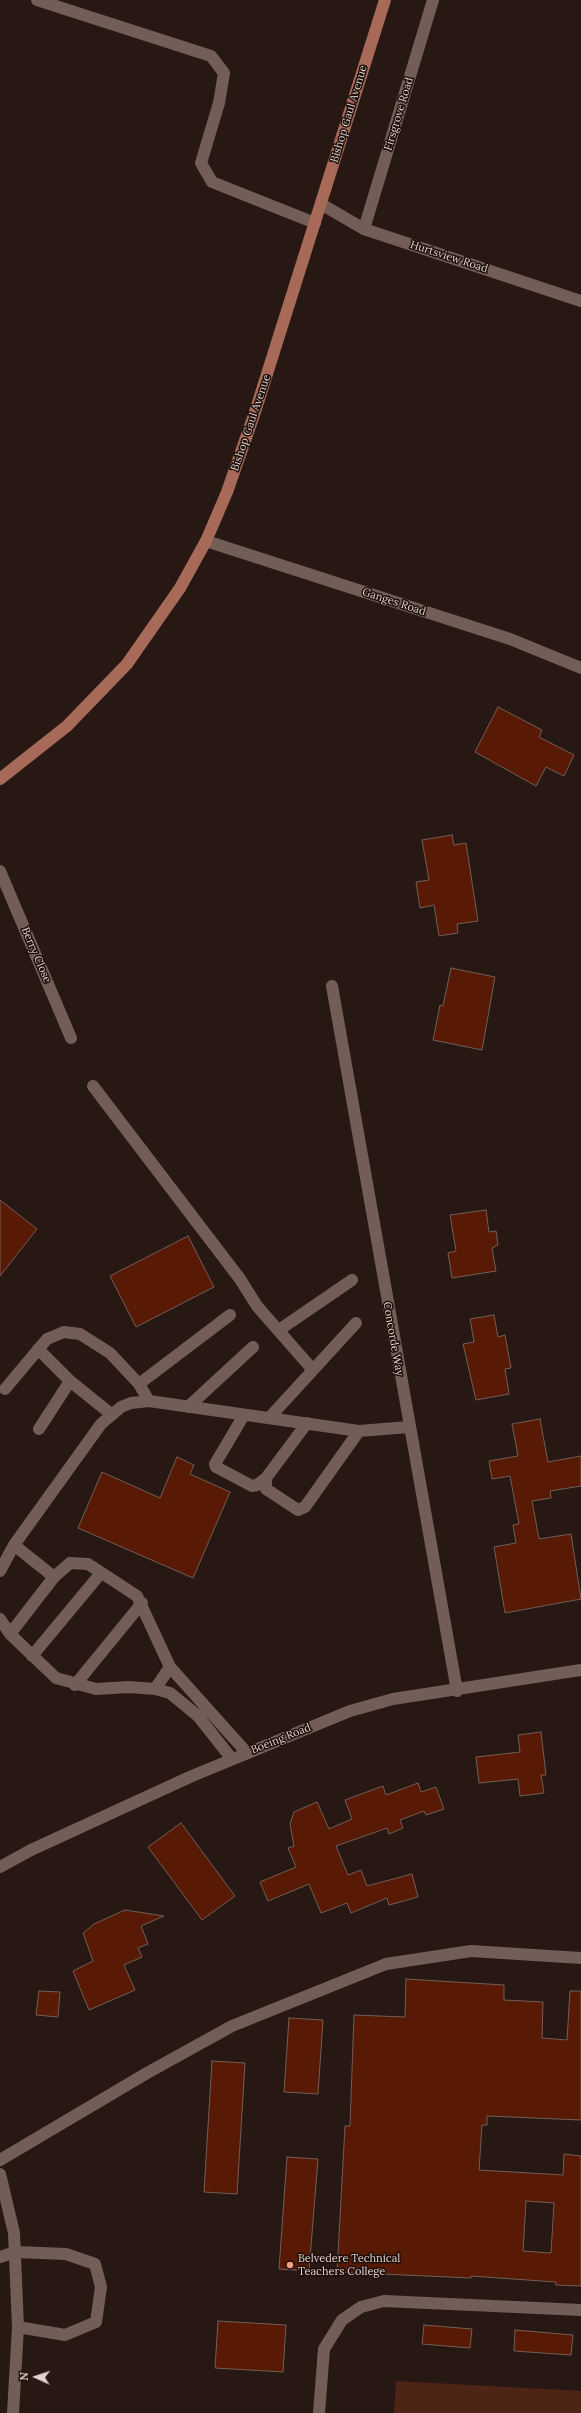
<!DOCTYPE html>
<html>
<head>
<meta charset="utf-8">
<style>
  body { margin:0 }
  #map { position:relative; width:581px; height:2413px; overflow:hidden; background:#281813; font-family:Lora,serif }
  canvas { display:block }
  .north { position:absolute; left:16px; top:2357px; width:40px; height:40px; -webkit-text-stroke:3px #1f0f0a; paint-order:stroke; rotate:273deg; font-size:11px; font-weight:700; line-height:16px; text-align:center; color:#dfd3cf }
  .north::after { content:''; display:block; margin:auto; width:14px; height:18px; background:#dfd3cf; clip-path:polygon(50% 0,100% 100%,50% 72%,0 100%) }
</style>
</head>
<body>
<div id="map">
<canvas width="581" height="2413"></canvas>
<div class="north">N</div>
</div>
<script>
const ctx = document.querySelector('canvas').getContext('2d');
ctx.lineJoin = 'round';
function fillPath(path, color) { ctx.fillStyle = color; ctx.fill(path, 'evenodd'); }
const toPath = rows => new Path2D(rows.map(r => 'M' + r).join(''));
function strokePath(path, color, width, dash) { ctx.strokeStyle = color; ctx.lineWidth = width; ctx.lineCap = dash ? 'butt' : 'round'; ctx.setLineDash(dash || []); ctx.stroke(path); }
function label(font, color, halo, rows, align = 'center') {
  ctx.font = font + ' Lora,serif'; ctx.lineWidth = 3; ctx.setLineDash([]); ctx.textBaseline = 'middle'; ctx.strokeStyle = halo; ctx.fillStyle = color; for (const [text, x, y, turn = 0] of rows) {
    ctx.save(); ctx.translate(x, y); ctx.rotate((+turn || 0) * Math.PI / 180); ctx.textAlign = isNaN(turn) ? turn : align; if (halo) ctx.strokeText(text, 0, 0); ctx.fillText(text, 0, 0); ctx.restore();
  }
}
fillPath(toPath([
  [396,2381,581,2391,581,2413,394,2413]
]), '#4e2416');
const building = toPath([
  [498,707,542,730,539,737,574,755,564,776,546,767,536,786,475,752,498,707],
  [452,835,454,845,466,843,478,921,457,924,458,933,439,936,434,905,420,908,416,882,429,880,422,840,452,835],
  [451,968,495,977,482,1050,433,1040,440,1005,443,1006,451,968],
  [0,1200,37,1229,0,1276,0,1200],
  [486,1210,489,1232,496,1231,498,1245,492,1248,496,1271,452,1278,448,1253,456,1251,450,1215,486,1210],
  [188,1236,214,1287,136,1327,110,1276,188,1236],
  [494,1315,498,1337,505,1335,511,1368,505,1369,509,1394,476,1400,463,1344,474,1342,470,1319,494,1315],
  [540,1419,548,1462,581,1456,581,1486,550,1491,551,1498,532,1501,539,1539,571,1534,581,1599,505,1613,494,1547,516,1543,513,1525,519,1524,510,1476,492,1479,489,1461,518,1456,512,1424,540,1419],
  [177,1457,194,1465,190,1474,230,1492,193,1578,78,1528,102,1472,160,1498,177,1457],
  [541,1732,546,1775,541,1775,544,1793,520,1796,518,1779,479,1783,476,1757,520,1752,518,1735,541,1732],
  [418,1783,421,1792,436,1787,444,1809,426,1815,424,1811,400,1820,403,1828,389,1834,387,1828,336,1846,348,1875,361,1870,367,1886,412,1874,418,1897,389,1905,387,1898,351,1913,347,1903,321,1913,309,1884,268,1901,260,1882,296,1867,288,1848,294,1846,290,1824,294,1812,317,1802,329,1829,352,1819,345,1800,383,1786,386,1795,418,1783],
  [181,1823,235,1896,202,1920,148,1847,181,1823],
  [125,1910,164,1916,141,1926,148,1944,138,1948,142,1957,124,1965,135,1990,89,2010,73,1971,93,1961,83,1933,94,1924,125,1910],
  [406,1979,504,1985,504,2000,543,2002,542,2038,567,2040,570,1991,581,1991,581,2120,487,2116,487,2125,482,2125,479,2170,563,2175,564,2154,581,2156,581,2286,556,2285,556,2282,471,2276,471,2278,337,2272,345,2126,350,2126,354,2015,405,2017,406,1979],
  [526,2201,554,2203,551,2253,523,2251,526,2201],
  [39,1991,60,1992,58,2017,36,2015,39,1991],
  [289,2018,323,2020,318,2094,284,2092,289,2018],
  [212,2061,245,2063,237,2194,204,2192,212,2061],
  [287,2157,318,2159,309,2271,279,2269,287,2157],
  [218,2321,286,2325,283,2372,215,2368,218,2321],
  [424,2325,472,2329,470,2348,422,2344,424,2325],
  [515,2330,573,2335,571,2355,514,2351,515,2330]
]);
fillPath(building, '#581a05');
strokePath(building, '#725e57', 1);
strokePath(toPath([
  [37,0,211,56,224,73,219,103,201,163,212,182,315,223],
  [321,204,364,229,581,301],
  [364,229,433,0],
  [206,541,510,639,581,668],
  [0,871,71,1038],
  [332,986,457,1691],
  [93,1086,240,1279,257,1306,313,1370],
  [279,1330,352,1280],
  [38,1349,70,1381,111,1414],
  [139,1384,230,1315],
  [5,1389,47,1339,64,1332,80,1334,110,1353,139,1384,149,1401],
  [188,1407,253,1347],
  [244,1415,215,1464,216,1467,252,1486,257,1485,266,1478],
  [270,1417,356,1323],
  [307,1423,266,1478,266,1489,298,1510,305,1507,359,1431,409,1427],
  [39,1429,70,1381],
  [14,1545,54,1577],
  [0,1571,14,1545,101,1424,121,1407,131,1403,149,1401,359,1431],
  [0,1619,10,1634,56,1678,96,1689,129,1687,155,1689,170,1693,198,1716,232,1759],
  [10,1634,54,1577,70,1563,88,1564,137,1596,170,1667,247,1753],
  [32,1656,101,1573],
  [75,1685,142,1603],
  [155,1689,170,1667],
  [0,1867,31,1850,192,1776,350,1711,393,1699,581,1670],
  [0,2160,147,2073,232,2026,386,1964,471,1951,581,1958],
  [0,2174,14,2233,18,2327,13,2413],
  [0,2257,15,2252,66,2254,95,2264,101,2287,96,2322,65,2335,18,2327],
  [319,2413,324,2349,342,2320,361,2307,384,2301,581,2310]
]), '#725d57', 12);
strokePath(toPath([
  [0,779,67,726,127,664,180,588,206,541,227,492,255,412,385,0]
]), '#a76a58', 12);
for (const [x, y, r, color] of [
  [290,2265,4,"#f39f85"]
]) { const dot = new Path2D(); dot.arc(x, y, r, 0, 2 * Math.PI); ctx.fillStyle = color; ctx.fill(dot); strokePath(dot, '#1f0f0a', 1.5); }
label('11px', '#dfd3cf', '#1f0f0a', [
  ["Bishop Gaul Avenue",349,114,-73],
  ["Firsgrove Road",399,114,-73],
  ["Hurtsview Road",449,257,18],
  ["Bishop Gaul Avenue",251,423,-71],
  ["Ganges Road",394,602,18],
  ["Berry Close",36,955,67],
  ["Concorde Way",393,1339,80],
  ["Boeing Road",281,1739,-22]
]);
label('11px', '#dfd3cf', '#1f0f0a', [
  ["Belvedere Technical",298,2259],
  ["Teachers College",298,2272]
], 'left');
</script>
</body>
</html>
